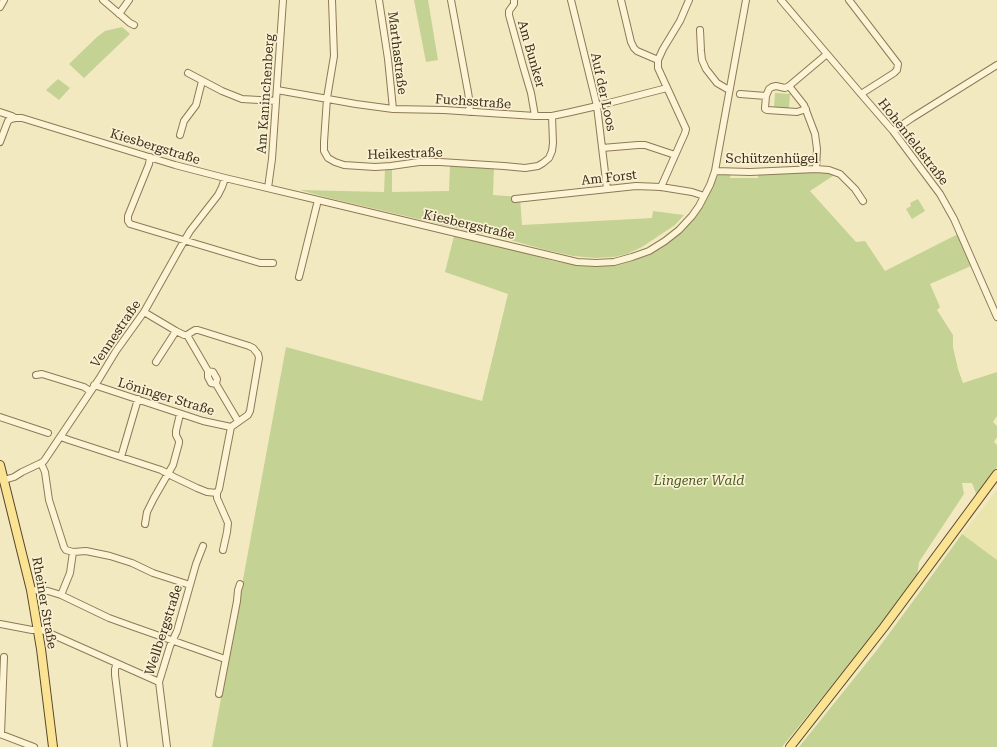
<!DOCTYPE html>
<html>
<head>
<meta charset="utf-8">
<style>
  body { margin:0 }
  canvas { display:block; background:#f2e9c1 }
</style>
</head>
<body>
<canvas width="997" height="747"></canvas>
<script>
const ctx = document.querySelector('canvas').getContext('2d');
ctx.lineJoin = 'round';
function fillPath(path, color) { ctx.fillStyle = color; ctx.fill(path, 'evenodd'); }
const toPath = rows => new Path2D(rows.map(r => 'M' + r).join(''));
function strokePath(path, color, width, dash) { ctx.strokeStyle = color; ctx.lineWidth = width; ctx.lineCap = dash ? 'butt' : 'round'; ctx.setLineDash(dash || []); ctx.stroke(path); }
function label(font, color, halo, rows, align = 'center') {
  ctx.font = font + ' "Roboto Serif",serif'; ctx.lineWidth = 3.5; ctx.setLineDash([]); ctx.textBaseline = 'middle'; ctx.strokeStyle = halo; ctx.fillStyle = color; for (const [text, x, y, turn = 0] of rows) {
    ctx.save(); ctx.translate(x, y); ctx.rotate((+turn || 0) * Math.PI / 180); ctx.textAlign = isNaN(turn) ? turn : align; if (halo) ctx.strokeText(text, 0, 0); ctx.fillText(text, 0, 0); ctx.restore();
  }
}
fillPath(toPath([
  [997,490,997,560,962,534]
]), '#e9e5ad');
fillPath(toPath([
  [414,0,428,0,438,60,426,62],
  [122,27,130,34,84,78,69,64,97,37,105,31],
  [58,79,70,88,59,100,46,90],
  [775,93,790,94,789,108,774,107],
  [450,165,494,167,493,195,520,197,522,225,652,218,653,211,684,215,675,225,642,247,627,254,614,257,595,258,573,256,546,250,503,238,456,228,325,197,300,190,384,192,385,169,392,169,392,192,449,191],
  [829,171,836,174,810,191,856,242,865,241,885,271,958,234,971,266,930,284,940,307,937,310,953,335,953,347,958,369,963,383,997,372,997,416,993,422,997,426,997,437,994,442,997,445,997,467,977,496,972,483,962,483,964,494,919,562,917,577,851,662,782,747,212,747,286,347,482,401,508,294,445,272,454,236,515,250,553,261,577,265,597,266,615,264,661,244,701,207,718,175,725,172,731,173,730,178,758,178,758,174],
  [918,199,925,211,912,219,906,209,911,206,910,203],
  [962,534,997,560,997,747,799,747,877,650,922,589]
]), '#c4d293');
const minor = toPath([
  [103,0,130,23,134,25],
  [332,0,334,56,327,98,324,142,324,151,328,158,335,162,344,165,375,167,391,166,419,162,440,162,504,166,525,168,538,166,543,163,549,158,552,151,553,143,552,116],
  [379,0,388,59,393,109],
  [451,0,468,92,470,105,469,112],
  [514,0,514,4,509,11,509,15,523,66,531,93,535,116],
  [571,0,597,106,607,189],
  [621,0,631,42,634,48,637,51,658,60],
  [781,0,861,94,893,131,940,194,954,219,997,317],
  [849,0,898,64,897,70,894,73,861,94],
  [0,7,4,0],
  [119,14,129,0],
  [700,30,701,51,702,60,706,69,717,83,729,90],
  [188,73,222,91,242,99,276,101],
  [789,86,804,105,815,134,817,149,816,169],
  [277,90,356,104,393,109,444,110,535,116,552,116,571,112,597,106,667,88],
  [740,94,766,96,769,89,772,87,776,86,785,88,789,86,827,54],
  [766,96,765,108,765,109,767,110,797,112,806,109],
  [0,112,12,116,15,118],
  [893,131,912,118,997,65],
  [180,135,184,121,196,105,202,81],
  [0,142,8,121,11,119,15,118,22,118,175,165,225,178,318,200,577,262,596,263,614,262,632,257,649,251,665,241,679,230,692,216,699,206,710,185,715,171,718,154,746,0],
  [602,148,638,145,645,145,675,155],
  [150,157,149,164,128,216,128,221,130,224,260,263,273,263],
  [715,171,750,172,816,169,829,170,840,174,855,189,863,201],
  [661,187,685,133,686,129,658,68,658,60,663,49,680,21,689,0],
  [268,188,272,159,283,0],
  [515,199,636,186,661,187,692,192,704,196],
  [299,277,318,200],
  [144,312,176,331,184,335,187,335,195,330,198,330,249,346,253,348,258,354,259,358,250,411,248,415,231,427,219,489,217,493],
  [187,335,208,371,208,377,211,383,216,384],
  [156,362,176,331],
  [208,371,213,372,217,379,216,384,238,421],
  [36,375,42,374,84,387,90,391],
  [94,385,203,421,231,427],
  [0,417,48,433],
  [61,437,69,440,161,470,174,477,197,488,207,492,217,493,217,498,228,523,227,532,223,550],
  [121,457,138,399],
  [41,463,45,472,49,500,64,547,66,550,73,552,70,573,61,595],
  [4,480,14,477,22,472,41,463,44,461,99,379,116,351,144,312,180,248,190,231,218,195,222,187,225,178],
  [145,524,147,512,154,498,173,465,179,443,179,441,176,435,176,431,180,414],
  [73,552,86,551,110,556,132,563,153,573,190,585],
  [31,590,48,591,61,595,109,618,134,627,225,659],
  [0,624,32,630,42,630,49,633,159,682],
  [117,663,115,669,115,675,124,747],
  [219,694,237,601,238,590,240,584],
  [0,734,34,747],
  [1,734,4,657],
  [167,747,159,682,170,646,177,631,196,564,203,546]
]);
const major = toPath([
  [0,465,31,590,41,649,53,747],
  [790,747,884,627,997,474]
]);
strokePath(minor, '#8e7956', 8);
strokePath(major, '#5b462b', 10);
strokePath(minor, '#fcf4d5', 6);
strokePath(major, '#fae494', 8);
label('13px', '#3c2f1c', '#f9f1d1', [
  ["Marthastraße",397,53,83],
  ["Am Bunker",531,54,74],
  ["Auf der Loos",603,92,78],
  ["Am Kaninchenberg",266,94,-86],
  ["Fuchsstraße",473,102,4],
  ["Hohenfeldstraße",913,142,52],
  ["Kiesbergstraße",155,147,17],
  ["Heikestraße",405,154,-2],
  ["Schützenhügel",772,159],
  ["Am Forst",609,178,-6],
  ["Kiesbergstraße",469,225,13],
  ["Vennestraße",116,334,-56],
  ["Löninger Straße",166,397,17],
  ["Rheiner Straße",44,603,80],
  ["Wellbergstraße",164,630,-72]
]);
label('italic 13px', '#465b20', '#f9f1d1', [
  ["Lingener Wald",699,481]
]);
</script>
</body>
</html>
